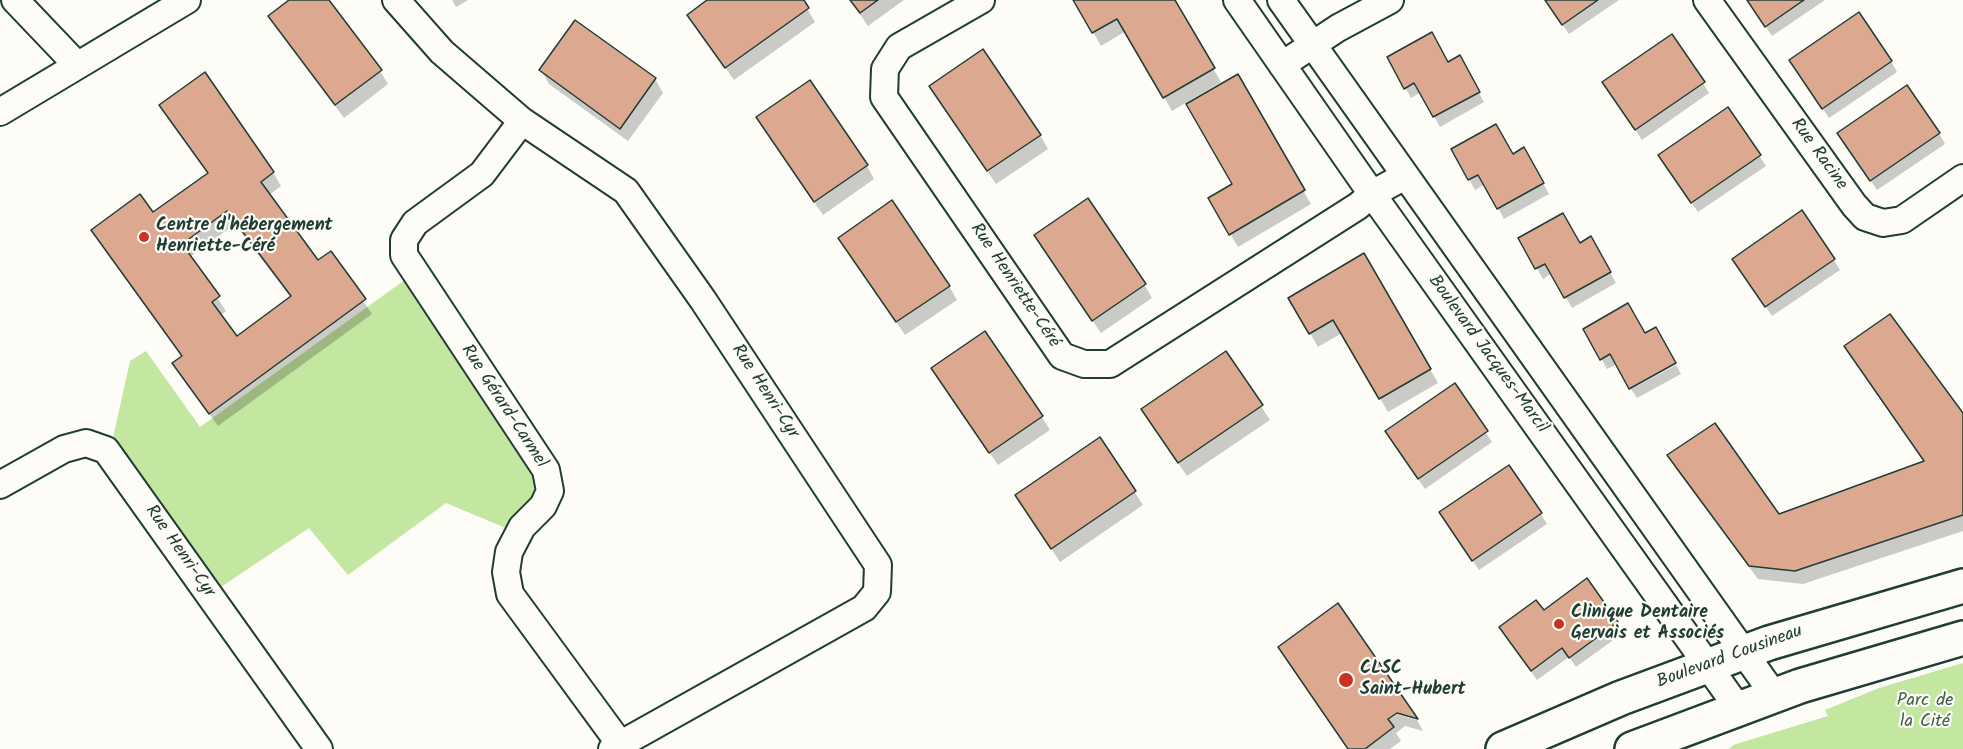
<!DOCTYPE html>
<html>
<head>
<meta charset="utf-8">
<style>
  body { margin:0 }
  canvas { display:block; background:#fdfcf7 }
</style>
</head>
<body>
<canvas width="1963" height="749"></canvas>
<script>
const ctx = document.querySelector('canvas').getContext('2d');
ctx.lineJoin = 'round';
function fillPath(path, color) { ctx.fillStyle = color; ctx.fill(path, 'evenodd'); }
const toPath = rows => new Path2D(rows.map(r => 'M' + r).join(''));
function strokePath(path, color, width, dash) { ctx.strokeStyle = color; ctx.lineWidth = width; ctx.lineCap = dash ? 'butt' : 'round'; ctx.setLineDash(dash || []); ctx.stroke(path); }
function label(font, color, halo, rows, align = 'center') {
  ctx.font = font + ' Kalam,sans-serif'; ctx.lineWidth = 4.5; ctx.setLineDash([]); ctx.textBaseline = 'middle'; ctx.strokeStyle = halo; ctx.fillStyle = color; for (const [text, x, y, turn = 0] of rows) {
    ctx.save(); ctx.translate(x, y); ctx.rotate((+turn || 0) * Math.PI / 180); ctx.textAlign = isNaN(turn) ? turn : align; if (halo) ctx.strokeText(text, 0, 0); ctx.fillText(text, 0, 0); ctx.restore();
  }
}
fillPath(toPath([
  [409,277,545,491,513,531,446,503,348,575,309,528,218,589,111,447,130,361,146,351,200,427],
  [1963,663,1963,749,1729,749,1733,745,1828,716,1825,710,1879,688]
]), '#c3e6a0');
fillPath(toPath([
  [292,0,327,0,380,71,388,84,344,118,278,30,270,16],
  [452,0,468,0,456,7],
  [710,0,802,0,815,22,734,80,697,28],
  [850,0,904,0,868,26],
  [1075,0,1173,0,1221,82,1172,111,1126,31,1101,46],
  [1545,0,1619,0,1569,34],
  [1748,0,1825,0,1772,36],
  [576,22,655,79,663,93,628,141,549,84,541,70],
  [1459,57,1484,102,1440,127,1421,92,1411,98,1389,58,1448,64],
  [1891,61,1897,72,1829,118,1797,71],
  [1237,76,1311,204,1238,247,1210,199,1234,185],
  [1703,83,1709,93,1642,140,1610,93],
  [939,100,1040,135,1048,149,996,184],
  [161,106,273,172,281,186,269,195,318,262,330,253,372,314,218,426,182,376,183,357,100,243,93,230,153,214,208,174],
  [235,224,291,298,236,338,220,316,226,311,190,257],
  [1728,109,1766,166,1698,212,1666,165],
  [766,131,867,166,874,179,823,215],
  [1939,133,1945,144,1877,190,1845,143],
  [1524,149,1549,194,1504,219,1485,184,1475,190,1453,150,1512,156],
  [1036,236,1144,284,1152,298,1101,333],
  [1591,238,1616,283,1572,308,1552,273,1543,279,1520,239,1579,245],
  [848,251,949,286,957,300,905,335],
  [1363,255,1438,383,1388,412,1342,333,1318,347,1290,298],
  [1834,260,1840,270,1772,316,1740,269],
  [1628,306,1617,364,1607,369,1585,329],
  [1846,347,1963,415,1963,531,1803,584,1758,579,1676,469,1669,455,1778,515,1925,463],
  [1226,353,1270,420,1187,476,1151,423],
  [1676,365,1681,374,1637,398,1631,389],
  [941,381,1042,417,1050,430,998,465],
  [1454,385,1492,442,1425,489,1393,442],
  [1100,439,1143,505,1060,562,1025,509],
  [1541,514,1547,524,1479,570,1447,523],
  [1543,612,1617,622,1623,633,1576,667,1569,657,1537,680,1501,628],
  [1390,709,1389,712,1417,720,1423,731,1405,726,1396,733,1401,741,1390,749,1348,749]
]), '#0003');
const building = toPath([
  [289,0,329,0,382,70,335,105,268,16,289,0],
  [707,0,804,0,809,8,725,68,687,15,707,0],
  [850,0,878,0,860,13,850,0],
  [1073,0,1175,0,1215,68,1163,98,1117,19,1092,33,1073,0],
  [1545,0,1598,0,1562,25,1545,0],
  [1747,0,1804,0,1765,27,1747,0],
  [1859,12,1892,61,1822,109,1789,60,1859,12],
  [575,20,656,78,620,129,539,70,575,20],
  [1432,32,1448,62,1460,55,1480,92,1433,117,1414,83,1404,89,1387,57,1432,32],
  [1672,34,1705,82,1635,130,1602,82,1672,34],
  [983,49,1041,135,987,171,929,86,983,49],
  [205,72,274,172,261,182,318,260,331,251,366,299,209,414,172,363,182,356,91,230,140,194,153,212,208,173,159,105,205,72],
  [227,211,291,296,237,336,212,302,220,296,182,244,227,211],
  [1238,74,1305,190,1229,235,1208,198,1232,184,1186,104,1238,74],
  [810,80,868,165,814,202,756,117,810,80],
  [1907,85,1940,133,1870,181,1837,133,1907,85],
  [1728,107,1761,155,1691,203,1658,155,1728,107],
  [1496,124,1513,154,1524,147,1544,183,1497,209,1478,175,1468,180,1451,149,1496,124],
  [1088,198,1146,284,1092,321,1034,235,1088,198],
  [892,200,950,286,896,322,838,238,892,200],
  [1802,210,1835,259,1765,307,1732,259,1802,210],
  [1563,213,1580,243,1591,236,1611,272,1564,298,1545,264,1535,269,1518,238,1563,213],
  [1364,253,1431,369,1379,399,1333,320,1309,334,1288,298,1364,253],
  [1628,303,1645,333,1656,327,1676,363,1629,389,1610,354,1600,360,1583,329,1628,303],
  [1890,314,1963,413,1963,515,1795,571,1749,566,1667,455,1715,423,1779,514,1924,461,1844,346,1890,314],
  [985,331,1043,416,989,453,931,368,985,331],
  [1226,351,1263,405,1178,463,1141,409,1226,351],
  [1455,383,1488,431,1418,479,1385,431,1455,383],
  [1100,437,1136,491,1051,549,1015,495,1100,437],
  [1509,465,1542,513,1472,561,1439,512,1509,465],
  [1587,578,1618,622,1569,658,1562,648,1531,671,1499,627,1536,600,1544,610,1587,578],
  [1338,603,1418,719,1397,713,1388,719,1394,727,1365,749,1348,749,1278,647,1338,603]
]);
fillPath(building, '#dca990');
strokePath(building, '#1f3d34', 1.5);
const minor = toPath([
  [15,0,77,65],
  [396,0,442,52,522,121,626,191,703,300,878,565,877,592,864,608,612,749],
  [981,0,899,47,885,69,884,97,1062,356,1084,364,1110,364,1358,206,1372,194,1405,176],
  [1237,0,1372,194,1738,708],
  [1281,0,1774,695],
  [1707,0,1854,205,1865,217,1883,223,1902,220,1963,178],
  [1282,65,1338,28,1390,0],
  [0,112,187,0],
  [522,121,482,174,415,223,404,240,404,255,546,470,550,491,543,506,522,527,509,552,506,572,510,594,620,744],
  [0,485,64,449,86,443,106,450,319,749]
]);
const major = toPath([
  [1503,749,1621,698,1769,643,1963,586],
  [1632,749,1800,686,1963,638]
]);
strokePath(minor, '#1f3d34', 30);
strokePath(major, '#1f3d34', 38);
strokePath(minor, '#fdfcf7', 26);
strokePath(major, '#fdfcf7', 33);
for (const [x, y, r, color] of [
  [144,237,6,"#c8321e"],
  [1559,624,6,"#c8321e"],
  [1346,680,8,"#c8321e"]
]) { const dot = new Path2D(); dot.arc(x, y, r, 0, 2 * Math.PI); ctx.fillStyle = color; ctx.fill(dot); strokePath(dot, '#fdfcf7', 2); }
label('18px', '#1f3d34', '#fdfcf7', [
  ["Rue Racine",1818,155,54],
  ["Rue Henriette-Céré",1014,286,56],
  ["Boulevard Jacques-Marcil",1487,355,54],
  ["Rue Henri-Cyr",764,392,57],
  ["Rue Gérard-Carmel",503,407,57],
  ["Rue Henri-Cyr",179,552,55],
  ["Boulevard Cousineau",1730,658,-20]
]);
label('bold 18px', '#1f3d34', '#fdfcf7', [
  ["Centre d'hébergement",156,227],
  ["Henriette-Céré",156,248],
  ["Clinique Dentaire",1571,614],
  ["Gervais et Associés",1571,635],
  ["CLSC",1360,670],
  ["Saint-Hubert",1360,691]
], 'left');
label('18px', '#405f4a', '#fdfcf7', [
  ["Parc de",1925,702],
  ["la Cité",1925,723]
]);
</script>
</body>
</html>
